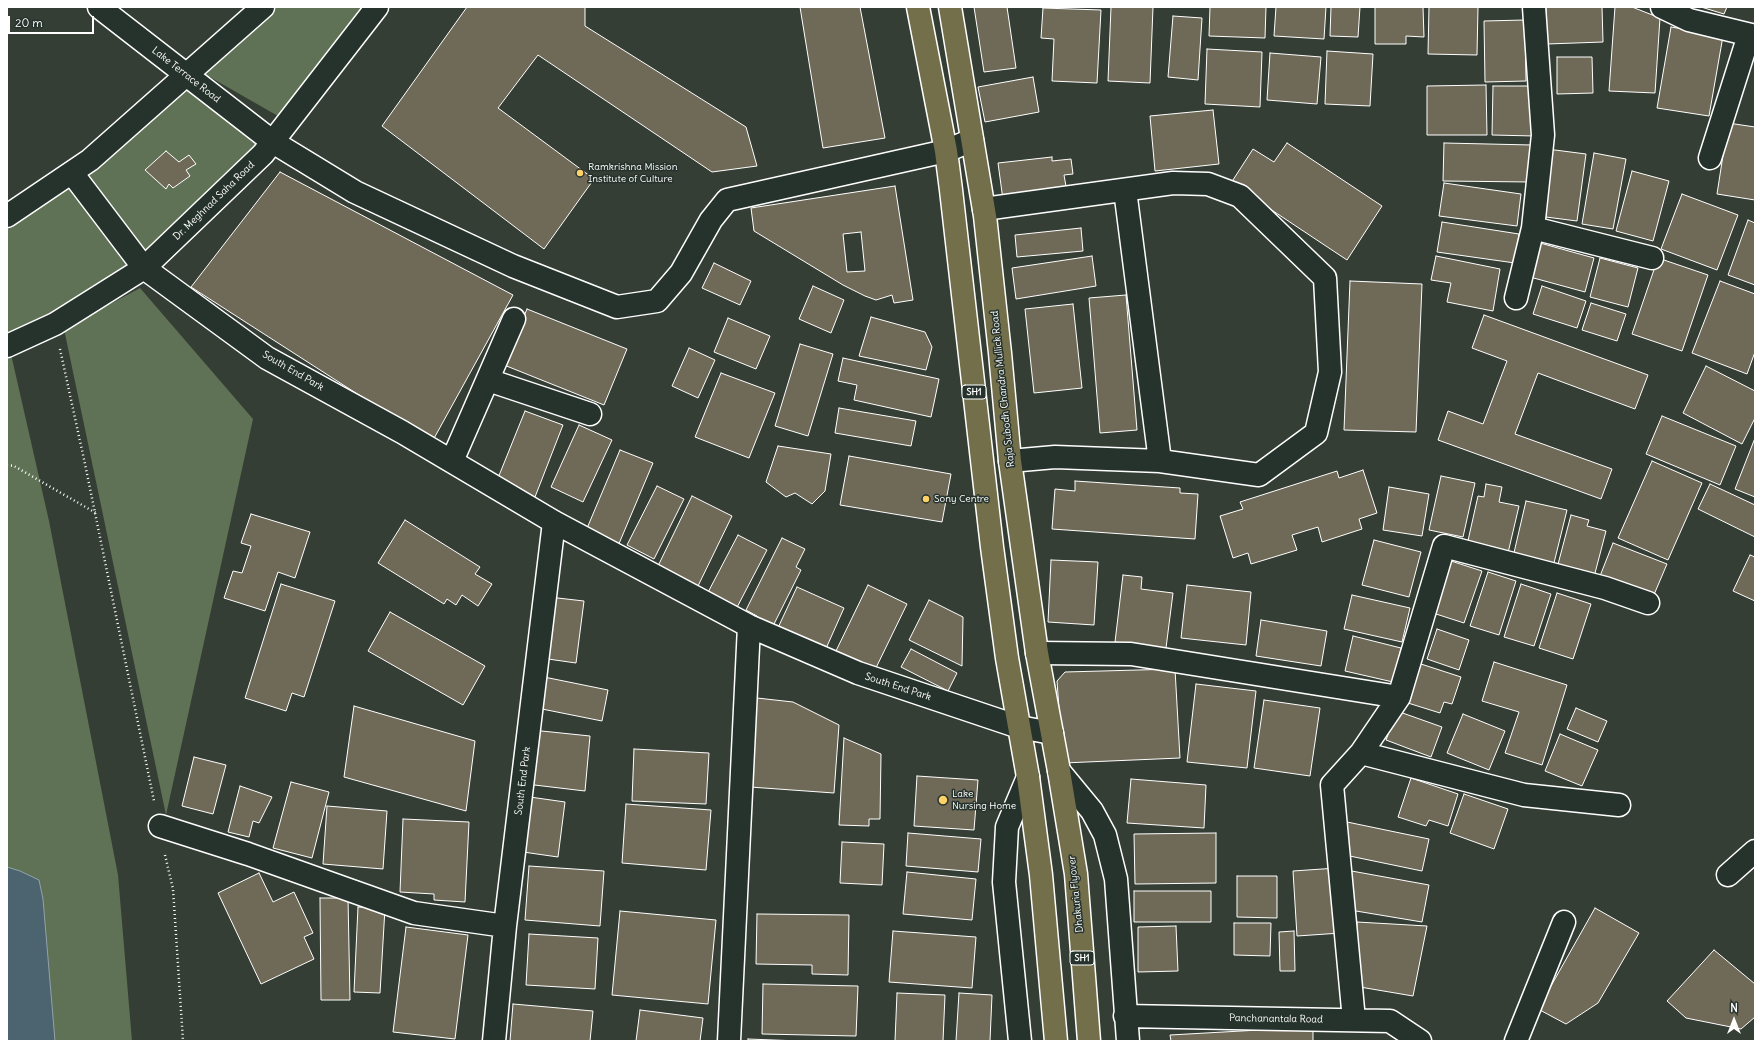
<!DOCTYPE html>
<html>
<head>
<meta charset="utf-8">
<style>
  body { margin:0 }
  #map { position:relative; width:1762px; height:1048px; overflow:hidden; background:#353e35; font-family:Delius,sans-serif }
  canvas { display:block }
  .frame { position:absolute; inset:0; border:8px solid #fff; pointer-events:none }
  .north { position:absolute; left:1714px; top:1000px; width:40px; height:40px; -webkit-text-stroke:3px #26332d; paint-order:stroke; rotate:0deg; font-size:11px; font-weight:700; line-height:16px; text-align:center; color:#fff }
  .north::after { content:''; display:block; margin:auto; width:14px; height:18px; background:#fff; clip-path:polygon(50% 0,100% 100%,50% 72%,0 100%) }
  .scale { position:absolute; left:8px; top:16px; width:86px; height:18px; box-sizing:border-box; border:2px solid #fff; border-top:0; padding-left:5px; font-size:12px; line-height:14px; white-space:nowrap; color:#fff; -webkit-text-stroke:3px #26332d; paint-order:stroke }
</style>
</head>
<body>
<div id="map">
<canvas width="1762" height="1048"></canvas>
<div class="frame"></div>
<div class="north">N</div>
<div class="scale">20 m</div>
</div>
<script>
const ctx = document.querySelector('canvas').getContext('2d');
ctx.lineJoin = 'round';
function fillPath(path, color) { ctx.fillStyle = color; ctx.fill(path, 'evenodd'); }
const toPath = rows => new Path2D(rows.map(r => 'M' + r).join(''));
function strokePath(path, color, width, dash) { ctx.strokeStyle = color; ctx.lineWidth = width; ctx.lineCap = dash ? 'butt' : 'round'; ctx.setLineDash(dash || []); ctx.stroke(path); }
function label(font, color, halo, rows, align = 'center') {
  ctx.font = font + ' Delius,sans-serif'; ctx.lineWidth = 3; ctx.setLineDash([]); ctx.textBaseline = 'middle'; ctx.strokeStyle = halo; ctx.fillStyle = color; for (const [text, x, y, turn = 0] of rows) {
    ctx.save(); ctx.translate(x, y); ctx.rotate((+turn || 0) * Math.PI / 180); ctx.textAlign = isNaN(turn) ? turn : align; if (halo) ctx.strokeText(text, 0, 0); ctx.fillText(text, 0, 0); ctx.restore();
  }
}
fillPath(toPath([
  [276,7,364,7,278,116,201,72],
  [187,86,266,135,253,152,152,251,55,314,7,336,7,226],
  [140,288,253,419,166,815,64,329],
  [8,341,49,521,118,875,132,1041,7,1041,7,342]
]), '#607255');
const water = toPath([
  [7,867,20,871,39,880,43,899,55,1041,7,1041,7,867]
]);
fillPath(water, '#4b646f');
strokePath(water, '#93a2a9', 1);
const building = toPath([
  [467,7,585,7,585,26,746,127,757,166,712,172,538,55,498,108,594,179,544,249,382,126,467,7],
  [800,7,860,7,885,138,823,148,800,7],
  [974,7,1007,7,1016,68,984,72,974,7],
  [1111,7,1153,7,1150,83,1108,81,1111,7],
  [1210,7,1266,7,1265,38,1209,36,1210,7],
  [1276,7,1326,7,1324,39,1274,36,1276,7],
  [1331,7,1360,7,1358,37,1330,36,1331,7],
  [1375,7,1423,7,1424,37,1406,36,1406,44,1375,44,1375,7],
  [1429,7,1478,7,1477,55,1428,54,1429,7],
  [1546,7,1602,7,1603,42,1547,44,1546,7],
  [1615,7,1632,7,1660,18,1655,93,1609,91,1615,7],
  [1701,7,1727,7,1724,14,1701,7],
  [1043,8,1101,10,1097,83,1052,81,1054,39,1041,38,1043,8],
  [1173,16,1202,18,1198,80,1168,77,1173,16],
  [1525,20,1526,81,1485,82,1484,21,1525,20],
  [1671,27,1723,36,1709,116,1657,108,1671,27],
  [1207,49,1262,52,1260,107,1205,104,1207,49],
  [1327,51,1373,54,1370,106,1325,104,1327,51],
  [1270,53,1321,57,1317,104,1267,100,1270,53],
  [1557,57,1592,57,1593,93,1557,94,1557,57],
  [1033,77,1039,112,985,122,978,87,1033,77],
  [1486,85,1487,135,1427,135,1427,86,1486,85],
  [1493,86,1535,86,1535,136,1492,135,1493,86],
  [1213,110,1219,164,1155,171,1150,116,1213,110],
  [1728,123,1755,127,1755,200,1717,194,1728,123],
  [1287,143,1382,206,1347,260,1231,183,1253,149,1274,162,1287,143],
  [1444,143,1532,145,1531,182,1443,181,1444,143],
  [1547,149,1586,154,1577,221,1538,216,1547,149],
  [166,151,179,162,189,155,196,164,186,170,190,176,173,188,169,184,166,189,145,170,166,151],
  [1594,153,1626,159,1613,229,1582,224,1594,153],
  [1052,157,1052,161,1071,159,1073,174,1064,175,1067,192,1003,200,998,163,1052,157],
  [1632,171,1669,181,1653,241,1616,231,1632,171],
  [280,172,513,295,432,442,191,287,280,172],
  [1444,183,1521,194,1517,226,1439,216,1444,183],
  [895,186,913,300,894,303,892,295,876,300,865,296,843,285,754,231,751,208,895,186],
  [861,232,865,271,847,272,843,234,861,232],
  [1682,194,1738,215,1717,270,1661,249,1682,194],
  [1748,220,1755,223,1755,285,1728,275,1748,220],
  [1442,222,1519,234,1515,263,1437,252,1442,222],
  [1081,228,1083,251,1017,257,1015,235,1081,228],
  [1540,243,1594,258,1585,292,1530,277,1540,243],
  [1092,256,1096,286,1016,299,1012,268,1092,256],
  [1436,256,1500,269,1493,311,1447,302,1451,283,1431,280,1436,256],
  [1600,258,1638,268,1628,307,1590,297,1600,258],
  [1658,258,1708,275,1682,351,1632,334,1658,258],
  [714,263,751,281,740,305,702,288,714,263],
  [1350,281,1422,284,1416,432,1344,430,1350,281],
  [1720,281,1755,294,1755,352,1747,374,1692,353,1720,281],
  [813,286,844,300,831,333,799,319,813,286],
  [1542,286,1586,301,1577,328,1533,314,1542,286],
  [1126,295,1137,430,1100,433,1089,298,1126,295],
  [1591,303,1626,314,1617,341,1582,330,1591,303],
  [1073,304,1082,388,1034,393,1025,309,1073,304],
  [527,309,627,349,604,405,504,365,527,309],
  [1484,315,1648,375,1635,409,1538,373,1515,434,1612,469,1601,499,1438,440,1448,411,1483,424,1507,361,1472,348,1484,315],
  [871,317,925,332,932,347,926,370,859,356,871,317],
  [728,318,770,336,756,369,714,352,728,318],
  [800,344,833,354,808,436,775,426,800,344],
  [689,348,715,360,698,398,672,386,689,348],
  [843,358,939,379,931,417,854,400,857,385,838,381,843,358],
  [1706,366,1755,391,1755,418,1742,444,1683,413,1706,366],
  [721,373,775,393,749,458,695,437,721,373],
  [839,408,916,421,911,446,835,433,839,408],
  [525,411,563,425,535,497,496,483,525,411],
  [1662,416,1736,446,1720,485,1646,454,1662,416],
  [579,425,612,440,583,502,551,487,579,425],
  [1755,438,1755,497,1735,489,1755,438],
  [778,446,831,454,825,491,812,504,795,493,786,497,766,482,778,446],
  [620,450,653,463,618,546,585,533,620,450],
  [849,456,951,474,942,522,840,505,849,456],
  [1652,461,1702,483,1668,560,1618,538,1652,461],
  [1363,470,1377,513,1359,519,1362,529,1322,542,1318,527,1292,535,1297,550,1251,564,1248,553,1233,558,1220,516,1243,509,1240,502,1337,471,1339,478,1363,470],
  [1441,476,1475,483,1463,537,1429,530,1441,476],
  [1075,481,1180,488,1180,493,1198,494,1195,539,1052,529,1055,489,1075,491,1075,481],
  [1486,484,1502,487,1499,502,1519,506,1508,553,1467,545,1478,496,1484,497,1486,484],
  [1710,484,1755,505,1755,537,1698,509,1710,484],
  [657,486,684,499,654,559,627,545,657,486],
  [1389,487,1429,494,1422,536,1383,530,1389,487],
  [692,496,732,516,698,586,658,566,692,496],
  [1526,501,1567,510,1553,567,1513,557,1526,501],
  [251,514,310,532,295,578,278,572,265,611,224,598,233,571,242,573,251,546,241,543,251,514],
  [1571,515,1589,520,1587,526,1606,531,1594,577,1557,568,1571,515],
  [405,520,480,567,475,574,492,584,478,606,462,595,456,605,447,599,444,604,378,563,405,520],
  [738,535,767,550,734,613,705,598,738,535],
  [782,538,805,549,796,567,801,570,771,630,754,622,757,616,746,610,782,538],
  [1374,540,1421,552,1409,597,1362,585,1374,540],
  [1613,543,1667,564,1653,597,1600,576,1613,543],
  [1750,555,1755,557,1755,601,1733,591,1750,555],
  [1051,560,1098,562,1094,625,1048,622,1051,560],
  [1451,561,1482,571,1464,623,1433,613,1451,561],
  [1488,572,1516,581,1499,635,1470,626,1488,572],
  [1123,575,1142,577,1141,589,1173,593,1166,648,1115,642,1123,575],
  [281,584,335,601,304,697,292,693,286,711,245,698,281,584],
  [1521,584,1551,594,1534,646,1504,637,1521,584],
  [868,585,907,604,873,674,834,655,868,585],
  [1187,585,1251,592,1246,645,1181,638,1187,585],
  [797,587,844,608,824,653,776,632,797,587],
  [1557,593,1591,604,1573,659,1539,648,1557,593],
  [1352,595,1410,608,1402,642,1344,629,1352,595],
  [549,597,584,601,576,663,541,658,549,597],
  [929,600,963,617,962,666,909,640,929,600],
  [390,612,485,666,463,705,368,651,390,612],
  [1261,620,1327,631,1321,666,1256,656,1261,620],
  [1437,629,1469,640,1459,670,1427,659,1437,629],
  [1353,636,1401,648,1393,682,1345,671,1353,636],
  [911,649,957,673,948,691,901,667,911,649],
  [1494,662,1567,685,1542,765,1505,753,1519,712,1482,701,1494,662],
  [1421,664,1461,677,1452,704,1444,702,1440,713,1408,703,1421,664],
  [1175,669,1180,758,1063,763,1057,681,1065,672,1175,669],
  [544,677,608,690,602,721,537,708,544,677],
  [1196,684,1256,691,1247,768,1187,762,1196,684],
  [757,698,793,702,839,725,834,793,750,787,757,698],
  [1264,700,1320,708,1310,776,1254,768,1264,700],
  [354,706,475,741,466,811,344,777,354,706],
  [1576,708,1607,721,1598,742,1567,729,1576,708],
  [1397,711,1442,727,1431,757,1386,740,1397,711],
  [1463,714,1505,731,1489,770,1447,753,1463,714],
  [532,730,590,736,585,791,526,784,532,730],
  [1560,734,1598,750,1582,786,1545,771,1560,734],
  [844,738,881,754,880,819,869,819,869,826,839,825,844,738],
  [634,749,709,753,706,804,632,801,634,749],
  [194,757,226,765,213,814,182,806,194,757],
  [917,776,978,780,974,830,914,826,917,776],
  [1411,778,1458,794,1448,826,1429,820,1426,826,1398,817,1411,778],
  [1131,779,1206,785,1204,828,1127,823,1131,779],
  [291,782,329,792,312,858,273,848,291,782],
  [240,786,272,797,259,823,253,821,249,837,228,832,240,786],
  [1464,794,1508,809,1494,849,1450,833,1464,794],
  [530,797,565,802,558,857,523,852,530,797],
  [626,804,711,810,706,870,622,863,626,804],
  [327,806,387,811,383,869,323,864,327,806],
  [403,819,469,822,465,902,434,900,434,894,400,892,403,819],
  [1347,822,1429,839,1422,871,1340,854,1347,822],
  [908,833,981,839,978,872,906,866,908,833],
  [1216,833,1216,883,1135,884,1134,834,1216,833],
  [842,842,884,844,882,885,840,883,842,842],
  [529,866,604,871,600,926,525,920,529,866],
  [1337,868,1341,933,1297,936,1293,871,1337,868],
  [1346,870,1429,885,1422,922,1350,910,1346,870],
  [907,872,976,879,972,920,903,914,907,872],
  [259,873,273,902,294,892,313,933,304,937,314,959,261,984,218,893,259,873],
  [1237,876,1277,876,1277,918,1237,917,1237,876],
  [1134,891,1211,891,1211,922,1134,922,1134,891],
  [320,898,348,898,350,1000,321,1000,320,898],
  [358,907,385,908,380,993,354,992,358,907],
  [1595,908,1639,933,1598,1003,1566,1024,1538,1009,1595,908],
  [620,911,716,920,708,1004,612,995,620,911],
  [757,914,849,915,848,975,812,974,812,965,756,964,757,914],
  [1357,922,1427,926,1413,996,1354,986,1357,922],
  [1234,923,1271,923,1270,956,1234,955,1234,923],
  [1176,926,1178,971,1138,972,1138,927,1176,926],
  [406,927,468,935,455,1039,393,1032,406,927],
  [893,931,976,937,972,988,889,982,893,931],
  [1294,931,1295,971,1280,971,1279,932,1294,931],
  [529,934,598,938,595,989,526,985,529,934],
  [1714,950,1755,984,1755,1017,1741,1029,1686,1018,1667,1001,1714,950],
  [763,984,858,986,856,1036,762,1034,763,984],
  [897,993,945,995,943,1041,895,1041,897,993],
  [959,993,992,995,990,1041,956,1041,959,993],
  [513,1004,593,1011,590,1041,510,1041,513,1004],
  [640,1010,703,1018,700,1041,636,1041,640,1010],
  [1313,1027,1313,1041,1171,1041,1170,1035,1313,1027],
  [748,1039,800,1041,748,1041,748,1039]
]);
fillPath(building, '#6f6957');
strokePath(building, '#fff', 1);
const street = toPath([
  [99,7,273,142,355,192,513,266,617,307,657,301,681,273,711,220,727,200,946,151,972,140],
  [1662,7,1689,20,1755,36],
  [1710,158,1749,35],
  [72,173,144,268,267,358,402,432,554,522,749,626,858,673,1019,727,1052,733],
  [1125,190,1160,461],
  [984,209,1173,183,1208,184,1240,196,1325,278,1330,372,1316,433,1259,475,1160,461,1055,457,1010,461],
  [1533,228,1652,258],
  [1516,298,1533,228,1543,135,1534,7],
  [488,380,590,414],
  [452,461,514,319],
  [1037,653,1131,654,1399,697],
  [1361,753,1524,795,1619,805],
  [1059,771,1092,811,1105,835,1116,879,1128,1041],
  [160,826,248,854,414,913,505,926],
  [1728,875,1755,851],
  [1125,1016,1390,1021,1420,1041],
  [1354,1020,1332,785,1361,753,1399,697,1444,546,1605,588,1648,603],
  [494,1041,505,926,554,522],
  [729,1041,749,626],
  [1020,1041,1004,882,1007,827,1028,777],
  [1516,1041,1564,922]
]);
const secondary = toPath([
  [7,216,90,160,263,7],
  [7,346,55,324,144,268,263,154,377,7]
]);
const primary = toPath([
  [918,7,946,151,951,190,992,547,1007,658,1028,777,1041,875,1056,1041],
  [950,7,985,216,1000,353,1010,461,1037,653,1059,771,1076,874,1089,1041]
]);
strokePath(street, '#fff', 25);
strokePath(secondary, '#fff', 25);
strokePath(primary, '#fff', 25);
strokePath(toPath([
  [60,349,85,464,154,801],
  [7,465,14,466,96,513],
  [165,855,173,889,183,1041]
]), '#fff', 2.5, [1, 3]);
strokePath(street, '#26332d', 22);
strokePath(secondary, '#26332d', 22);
strokePath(primary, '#726f4a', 22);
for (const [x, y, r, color] of [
  [580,173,4,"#ffd166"],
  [926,499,4,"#ffd166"],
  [943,800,5,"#ffd166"]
]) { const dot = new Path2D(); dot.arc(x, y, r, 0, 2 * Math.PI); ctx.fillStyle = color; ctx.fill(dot); strokePath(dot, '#26332d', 1.5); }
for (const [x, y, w] of [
  [974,392,24],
  [1082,958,24]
]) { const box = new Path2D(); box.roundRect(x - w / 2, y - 7, w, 14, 3); ctx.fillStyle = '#26332d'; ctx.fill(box); strokePath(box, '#fff', 1); }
label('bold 9px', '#fff', null, [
  ["SH1",974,392],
  ["SH1",1082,958]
]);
label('10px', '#fff', '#26332d', [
  ["Lake Terrace Road",186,75,38],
  ["Dr. Meghnad Saha Road",214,201,-44],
  ["South End Park",293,371,30],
  ["Raja Subodh Chandra Mullick Road",1003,389,-96],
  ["South End Park",898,687,18],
  ["South End Park",523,781,-83],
  ["Dhakuria Flyover",1076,894,-96],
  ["Panchanantala Road",1276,1019,1]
]);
label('10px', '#fff', '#26332d', [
  ["Ramkrishna Mission",588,167],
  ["Institute of Culture",588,179],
  ["Sony Centre",934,499],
  ["Lake",952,794],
  ["Nursing Home",952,806]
], 'left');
</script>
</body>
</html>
